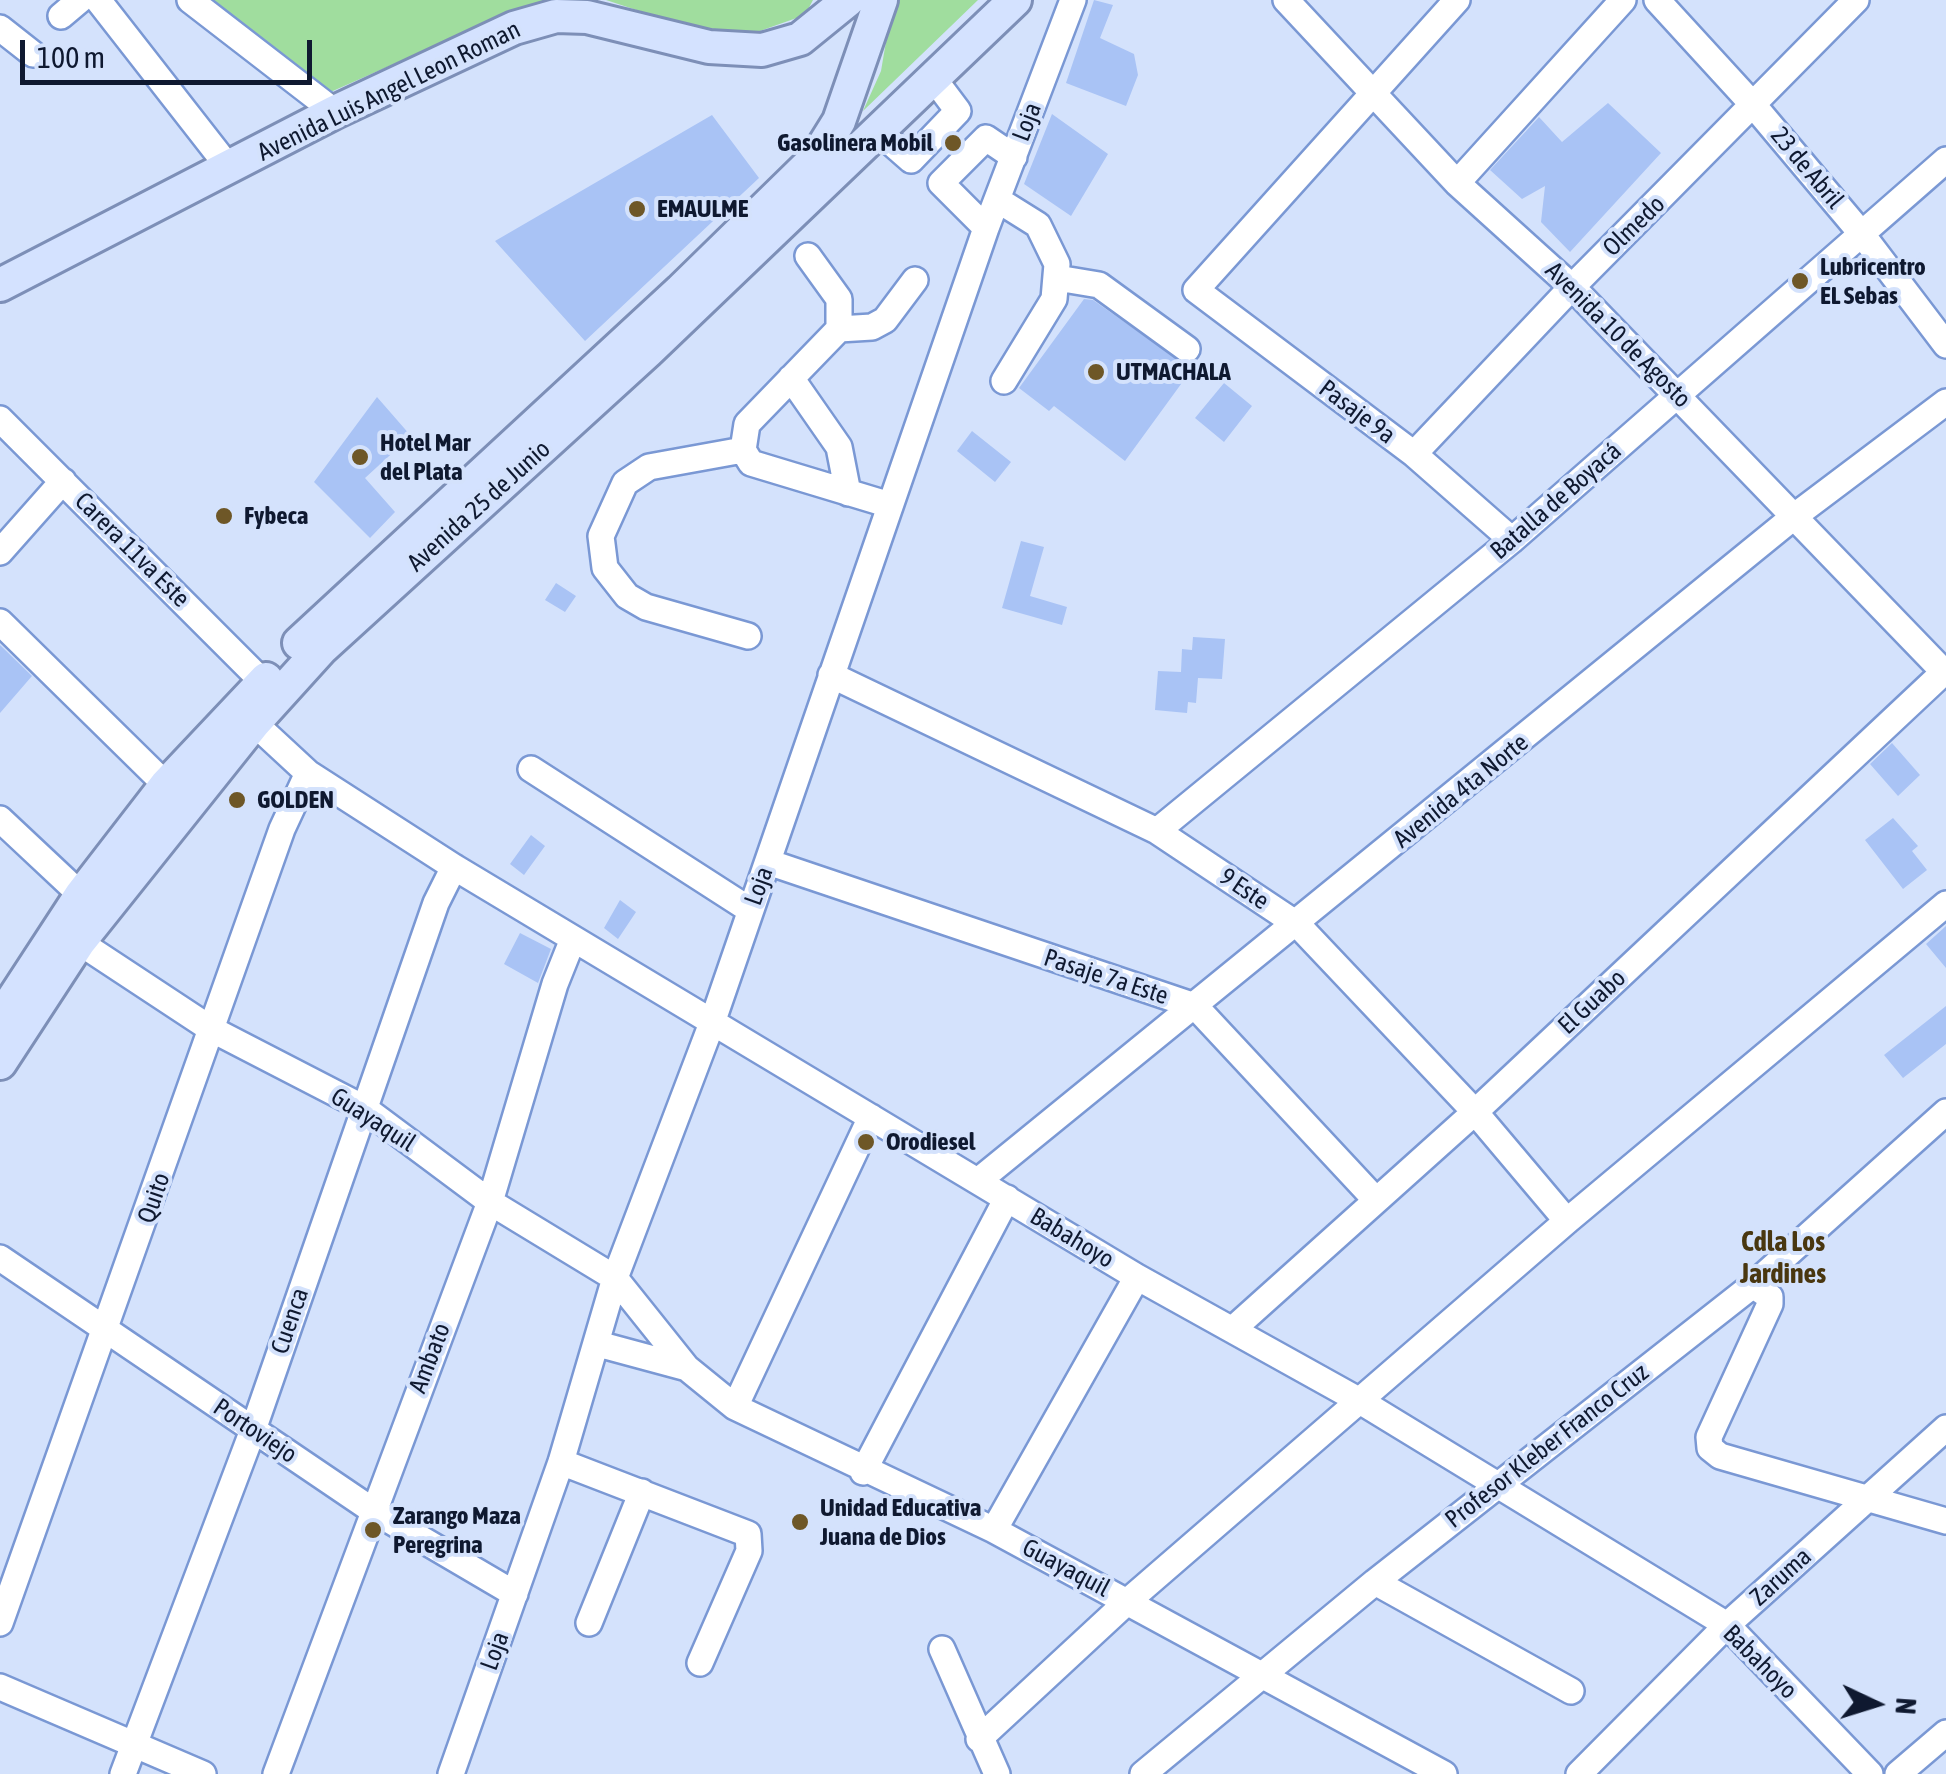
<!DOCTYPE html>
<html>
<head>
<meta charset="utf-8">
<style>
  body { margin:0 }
  #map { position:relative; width:1946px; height:1774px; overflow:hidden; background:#d4e2fc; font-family:"Asap Condensed",sans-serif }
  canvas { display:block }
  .north { position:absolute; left:1826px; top:1654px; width:100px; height:100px; -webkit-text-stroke:8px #d4e2fc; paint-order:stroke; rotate:94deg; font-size:28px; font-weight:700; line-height:40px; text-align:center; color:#0f1930 }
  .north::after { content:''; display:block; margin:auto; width:35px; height:45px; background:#0f1930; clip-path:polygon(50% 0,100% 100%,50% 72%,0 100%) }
  .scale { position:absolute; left:20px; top:40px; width:292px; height:45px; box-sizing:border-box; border:5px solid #0f1930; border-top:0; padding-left:12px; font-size:30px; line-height:35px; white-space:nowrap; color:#0f1930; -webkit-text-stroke:8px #d4e2fc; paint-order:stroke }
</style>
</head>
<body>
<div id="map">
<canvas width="1946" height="1774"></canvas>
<div class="north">N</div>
<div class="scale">100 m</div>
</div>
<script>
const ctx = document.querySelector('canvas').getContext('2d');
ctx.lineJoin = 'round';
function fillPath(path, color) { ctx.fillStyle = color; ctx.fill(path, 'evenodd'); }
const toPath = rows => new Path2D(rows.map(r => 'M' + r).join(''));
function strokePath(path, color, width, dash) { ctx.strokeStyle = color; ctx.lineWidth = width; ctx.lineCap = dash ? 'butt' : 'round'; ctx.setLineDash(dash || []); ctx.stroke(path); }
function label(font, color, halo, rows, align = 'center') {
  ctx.font = font + ' "Asap Condensed",sans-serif'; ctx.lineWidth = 8; ctx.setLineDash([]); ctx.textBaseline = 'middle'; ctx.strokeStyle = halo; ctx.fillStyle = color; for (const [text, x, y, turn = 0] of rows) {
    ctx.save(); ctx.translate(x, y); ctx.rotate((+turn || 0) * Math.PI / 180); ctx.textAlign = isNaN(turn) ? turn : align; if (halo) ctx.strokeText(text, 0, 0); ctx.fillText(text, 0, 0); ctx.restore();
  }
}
fillPath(toPath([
  [191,0,550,0,500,17,317,98],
  [606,0,813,0,805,15,757,32,691,28],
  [900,0,978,0,863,111,881,71,889,24]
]), '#a0dd9e');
fillPath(toPath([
  [1094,0,1113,5,1100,38,1134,54,1138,75,1126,106,1066,83],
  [1608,103,1661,153,1570,252,1541,222,1545,186,1522,199,1490,170,1539,117,1562,142],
  [1052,114,1108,154,1071,216,1024,184],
  [712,115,759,178,585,341,495,241],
  [1084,299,1093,300,1192,369,1125,461,1054,406,1049,411,1019,388],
  [1224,383,1252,406,1224,442,1195,418],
  [377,397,411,436,365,478,395,512,370,538,314,482],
  [972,431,1011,462,995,482,957,451],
  [1021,541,1044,547,1030,596,1067,607,1062,625,1002,608],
  [556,583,576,596,565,612,545,600],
  [1193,637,1225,639,1222,679,1198,678,1196,703,1188,702,1187,713,1155,710,1158,671,1181,672,1182,649,1192,650],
  [0,645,32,676,0,713],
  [1892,743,1920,775,1898,796,1870,764],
  [1893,818,1918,846,1912,851,1927,870,1903,889,1865,840],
  [531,835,545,846,524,875,510,864],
  [620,900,636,912,618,939,604,928],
  [1946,926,1946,968,1926,944],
  [520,933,551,949,538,983,504,964],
  [1946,1006,1946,1044,1903,1078,1884,1055]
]), '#a9c3f5');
const minor = toPath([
  [98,0,230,169],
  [190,0,335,112],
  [1286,0,1457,183,1572,287,1946,674],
  [1457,0,1196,290,1414,454,1512,540],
  [1657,0,1755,107,1861,233,1946,345],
  [61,16,80,0],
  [0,28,33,54],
  [879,132,911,160,958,111,934,79],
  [1457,183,1623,0],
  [998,200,1038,225,1057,264,1054,299,1004,381],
  [986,228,941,183,986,138,1014,157],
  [808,256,839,299,839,329,747,424,743,450,751,463,890,505],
  [1057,278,1099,285,1187,349],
  [839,329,872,327,885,320,915,280],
  [791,378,839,447,848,493],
  [0,419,263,682],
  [743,450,649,467,625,483,601,536,605,568,627,596,646,607,748,636],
  [1414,454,1572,287,1856,0],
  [0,552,63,481],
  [0,622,166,785],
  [831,675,1157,831,1298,925,1475,1112,1567,1221],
  [254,723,308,773,454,867,1137,1277,1360,1401,1727,1625,1870,1774],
  [531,769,750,910],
  [0,819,81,895],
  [1157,831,1512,540,1946,160],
  [768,862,1195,1006,1374,1198],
  [79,942,211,1029,364,1108,490,1202,615,1278,687,1368],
  [978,1181,1796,515,1946,402],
  [0,1258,372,1510,515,1594],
  [1753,1285,1770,1297,1770,1304,1709,1437,1710,1448,1720,1456,1946,1521],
  [1233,1329,1475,1112,1946,670],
  [598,1344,687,1368,735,1407,994,1530,1444,1774],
  [735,1407,871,1117],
  [561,1462,748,1534,749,1551,700,1663],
  [863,1472,1007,1198],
  [994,1530,1137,1277],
  [1375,1582,1571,1691],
  [0,1623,282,829,308,773],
  [589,1623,642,1492],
  [942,1649,997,1774],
  [0,1687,203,1774],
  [979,1739,1128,1601,1567,1221,1946,904],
  [123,1774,253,1430,436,903,454,867],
  [276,1774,490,1202,555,984,573,939],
  [451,1774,561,1462,615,1278,712,1023,986,228,1073,0],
  [1143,1774,1375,1582,1753,1285,1946,1112],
  [1579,1774,1727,1625,1946,1428],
  [1898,1774,1946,1733]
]);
const major = toPath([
  [0,285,335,112,514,28,556,16,587,17,709,47,762,50,800,39,848,0],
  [299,643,681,290,816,158,839,121,881,0],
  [0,1019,81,895,166,785,266,679],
  [0,1063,79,942,254,723,321,649,647,352,1015,0]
]);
strokePath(minor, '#7a98d4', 30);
strokePath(major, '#7d8fb7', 38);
strokePath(minor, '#fff', 25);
strokePath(major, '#d4e2ff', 32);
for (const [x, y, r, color] of [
  [953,143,10,"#6e5727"],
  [637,209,10,"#6e5727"],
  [1800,281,10,"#6e5727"],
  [1096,372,10,"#6e5727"],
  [360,457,10,"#6e5727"],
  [224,516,10,"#6e5727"],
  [237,800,10,"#6e5727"],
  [866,1142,10,"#6e5727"],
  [800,1522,10,"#6e5727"],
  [373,1530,10,"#6e5727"]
]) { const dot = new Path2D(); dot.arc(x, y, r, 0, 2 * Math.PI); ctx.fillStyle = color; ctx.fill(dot); strokePath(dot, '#d4e2fc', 4); }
label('25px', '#0f1930', '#d4e2fc', [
  ["Avenida Luis Angel Leon Roman",389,91,-26],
  ["Loja",1027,122,-69],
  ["23 de Abril",1807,168,50],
  ["Olmedo",1634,226,-44],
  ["Avenida 10 de Agosto",1618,335,45],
  ["Pasaje 9a",1357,412,37],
  ["Batalla de Boyacá",1556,501,-41],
  ["Avenida 25 de Junio",479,506,-42],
  ["Carera 11va Este",132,550,45],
  ["Avenida 4ta Norte",1461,791,-39],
  ["Loja",759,886,-70],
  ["9 Este",1244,889,34],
  ["Pasaje 7a Este",1106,977,18],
  ["El Guabo",1592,1002,-43],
  ["Guayaquil",373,1120,33],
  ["Quito",154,1198,-71],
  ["Babahoyo",1072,1238,31],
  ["Cuenca",290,1321,-71],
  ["Ambato",430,1358,-69],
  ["Portoviejo",255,1431,34],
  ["Profesor Kleber Franco Cruz",1547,1446,-38],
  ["Guayaquil",1066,1568,28],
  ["Zaruma",1781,1577,-42],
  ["Loja",495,1651,-70],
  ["Babahoyo",1760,1662,45]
]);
label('bold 25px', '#0f1930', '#d4e2fc', [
  ["Gasolinera Mobil",933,143,"right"],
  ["EMAULME",657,209],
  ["Lubricentro",1820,267],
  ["EL Sebas",1820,296],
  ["UTMACHALA",1116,372],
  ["Hotel Mar",380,443],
  ["del Plata",380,472],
  ["Fybeca",244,516],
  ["GOLDEN",257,800],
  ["Orodiesel",886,1142],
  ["Unidad Educativa",820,1508],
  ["Juana de Dios",820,1537],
  ["Zarango Maza",393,1516],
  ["Peregrina",393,1545]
], 'left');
label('bold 28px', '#493710', '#d4e2fc', [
  ["Cdla Los",1783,1242],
  ["Jardines",1783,1274]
]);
</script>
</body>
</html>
